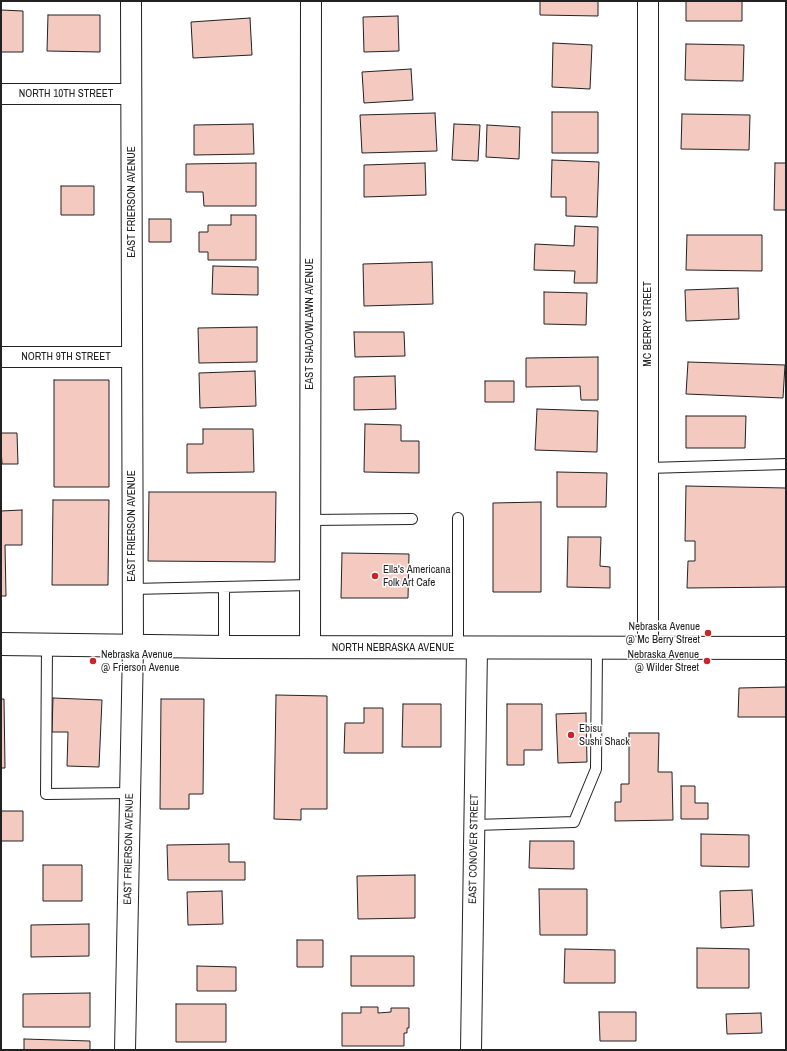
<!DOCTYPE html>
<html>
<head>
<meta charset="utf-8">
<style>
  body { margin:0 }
  #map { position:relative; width:787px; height:1051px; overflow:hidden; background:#fff; font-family:"Archivo Narrow",sans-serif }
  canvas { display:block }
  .frame { position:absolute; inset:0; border:2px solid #222; pointer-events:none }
</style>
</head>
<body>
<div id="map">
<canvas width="787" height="1051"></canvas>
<div class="frame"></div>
</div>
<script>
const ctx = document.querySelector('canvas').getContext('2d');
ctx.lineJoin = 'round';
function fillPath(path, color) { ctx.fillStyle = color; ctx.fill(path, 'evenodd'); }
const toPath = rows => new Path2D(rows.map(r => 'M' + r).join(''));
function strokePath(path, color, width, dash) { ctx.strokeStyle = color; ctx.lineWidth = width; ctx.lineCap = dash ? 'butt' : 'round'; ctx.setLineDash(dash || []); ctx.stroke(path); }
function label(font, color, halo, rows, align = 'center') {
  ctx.font = font + ' "Archivo Narrow",sans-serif'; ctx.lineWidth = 3; ctx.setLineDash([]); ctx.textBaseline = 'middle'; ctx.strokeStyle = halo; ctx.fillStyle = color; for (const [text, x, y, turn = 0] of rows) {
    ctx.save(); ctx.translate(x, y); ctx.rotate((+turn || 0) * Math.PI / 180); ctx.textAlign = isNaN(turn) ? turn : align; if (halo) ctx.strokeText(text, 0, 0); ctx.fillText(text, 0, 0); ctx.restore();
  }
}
const building = toPath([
  [540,1,598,1,598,16,540,15,540,1],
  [686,1,742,1,742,21,686,21,686,1],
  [1,10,23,11,23,52,1,52,1,10],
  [48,15,100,15,100,52,47,51,48,15],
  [398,16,399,51,364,52,363,17,398,16],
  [250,18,252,55,193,58,191,22,250,18],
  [553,43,592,45,590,89,552,87,553,43],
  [686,44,744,45,743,81,685,80,686,44],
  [411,69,413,100,364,103,362,72,411,69],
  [552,112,598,112,598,153,552,153,552,112],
  [435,113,437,151,362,153,360,115,435,113],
  [682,114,750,115,749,150,681,149,682,114],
  [253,124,254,154,194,155,194,125,253,124],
  [454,124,480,125,478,161,452,160,454,124],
  [487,125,520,127,519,159,486,157,487,125],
  [552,160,599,162,597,217,566,216,566,197,551,197,552,160],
  [256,163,256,206,204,206,203,192,186,192,186,164,256,163],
  [425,163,426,195,364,197,364,165,425,163],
  [775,163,786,163,786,210,774,210,775,163],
  [61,186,94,186,94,215,61,215,61,186],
  [231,215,256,215,256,260,208,260,208,252,199,252,199,232,208,232,208,225,231,225,231,215],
  [149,219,171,219,171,242,149,242,149,219],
  [575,226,598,227,597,283,574,283,575,271,534,270,535,244,574,246,575,226],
  [687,235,762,235,762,271,686,270,687,235],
  [432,262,433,304,364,306,363,264,432,262],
  [213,266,258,267,258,295,212,294,213,266],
  [738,288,739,319,686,321,685,290,738,288],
  [544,292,587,293,586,325,544,324,544,292],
  [257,327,257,362,199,363,198,328,257,327],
  [354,332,404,332,405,356,355,357,354,332],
  [598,357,598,400,581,400,580,386,526,387,526,358,598,357],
  [688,362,785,365,783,398,686,394,688,362],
  [255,371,256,406,200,408,199,373,255,371],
  [395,376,396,409,354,410,354,377,395,376],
  [54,380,109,380,109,487,54,487,54,380],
  [485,381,514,381,514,402,485,402,485,381],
  [537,409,598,411,597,452,535,450,537,409],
  [686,416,746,416,745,448,686,448,686,416],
  [1,423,1,433,17,433,18,464,2,464,1,449,1,423],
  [365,424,401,425,401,441,419,441,419,473,364,472,365,424],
  [203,429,253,429,254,472,187,473,187,444,203,444,203,429],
  [557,472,607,473,606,507,557,507,557,472],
  [686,486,786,488,786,587,687,588,688,561,695,561,695,541,685,541,686,486],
  [149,492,276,492,275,562,148,561,149,492],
  [53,500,109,500,108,585,52,585,53,500],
  [541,502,541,592,493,592,493,503,541,502],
  [22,510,22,545,5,545,6,596,1,596,1,511,22,510],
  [568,537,601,537,600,566,610,567,610,588,567,587,568,537],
  [342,553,409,554,408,598,341,598,342,553],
  [786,687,786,717,738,717,739,688,786,687],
  [276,695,327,696,327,809,301,809,301,820,274,819,276,695],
  [53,698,102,700,99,767,67,766,68,732,52,732,53,698],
  [1,699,4,699,5,768,1,768,1,699],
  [161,699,204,699,203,794,189,794,189,809,160,809,161,699],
  [403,704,441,704,441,747,402,747,403,704],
  [507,704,542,704,542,750,524,750,524,765,507,765,507,704],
  [364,708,383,708,383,753,344,753,345,723,364,723,364,708],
  [586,713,587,762,558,763,556,714,586,713],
  [629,733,659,733,658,772,672,772,673,820,615,821,615,802,621,802,621,784,629,784,629,733],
  [681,786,695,786,695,803,708,803,708,819,681,819,681,786],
  [1,811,23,811,23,841,1,841,1,811],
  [701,834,749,835,749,867,701,866,701,834],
  [530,841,574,841,574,869,529,868,530,841],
  [229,844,229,862,245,862,245,880,168,880,167,845,229,844],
  [43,865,82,865,82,901,43,901,43,865],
  [415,875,415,918,358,919,357,876,415,875],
  [539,889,587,889,587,935,540,935,539,889],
  [752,890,754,926,721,928,720,891,752,890],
  [222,891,223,924,188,925,187,892,222,891],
  [89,924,89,956,31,957,31,925,89,924],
  [297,940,323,940,323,967,297,967,297,940],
  [697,948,749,949,749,988,697,988,697,948],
  [565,949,615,950,615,983,564,983,565,949],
  [351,956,414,956,414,986,351,986,351,956],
  [197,966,236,967,236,991,197,991,197,966],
  [90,993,90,1027,23,1027,23,994,90,993],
  [176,1004,226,1004,226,1042,176,1042,176,1004],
  [361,1007,378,1007,378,1013,391,1012,391,1008,409,1008,409,1028,407,1028,407,1033,404,1033,404,1046,342,1046,342,1013,361,1013,361,1007],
  [599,1012,636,1012,636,1041,600,1041,599,1012],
  [761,1013,762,1033,727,1034,726,1014,761,1013],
  [24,1039,90,1041,90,1050,24,1050,24,1039]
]);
fillPath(building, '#f3c9c0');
strokePath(building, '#222', 1);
const lane = toPath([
  [648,468,786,464],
  [310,520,412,519],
  [224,587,224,647],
  [132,589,310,585],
  [47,645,46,794,130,793],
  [458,648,458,518],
  [475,825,574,822,596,769,597,648]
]);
const street = toPath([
  [1,94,131,94],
  [1,357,131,357],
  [648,647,648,1],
  [310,648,311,1],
  [125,1050,133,647,131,1],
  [471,1050,477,648]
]);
const primary = toPath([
  [1,644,224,647,786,648]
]);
strokePath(lane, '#222', 12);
strokePath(street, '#222', 22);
strokePath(primary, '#222', 24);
strokePath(lane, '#fff', 10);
strokePath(street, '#fff', 20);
strokePath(primary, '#fff', 22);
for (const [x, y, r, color] of [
  [375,576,4,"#c62828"],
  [708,633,4,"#c62828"],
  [93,661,4,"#c62828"],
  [707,661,4,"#c62828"],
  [571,735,4,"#c62828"]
]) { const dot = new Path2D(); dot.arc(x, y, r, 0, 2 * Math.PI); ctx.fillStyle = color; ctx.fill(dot); strokePath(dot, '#fff', 1.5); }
label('11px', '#222', '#fff', [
  ["NORTH 10TH STREET",66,94],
  ["EAST FRIERSON AVENUE",132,202,-90],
  ["EAST SHADOWLAWN AVENUE",310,324,-90],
  ["MC BERRY STREET",648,324,-90],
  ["NORTH 9TH STREET",66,357],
  ["EAST FRIERSON AVENUE",132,526,-90],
  ["NORTH NEBRASKA AVENUE",393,648],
  ["EAST FRIERSON AVENUE",129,849,-89],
  ["EAST CONOVER STREET",474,849,-89]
]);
label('11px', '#222', '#fff', [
  ["Ella's Americana",383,570],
  ["Folk Art Cafe",383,583],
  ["Nebraska Avenue",700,627,"right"],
  ["@ Mc Berry Street",700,640,"right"],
  ["Nebraska Avenue",101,655],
  ["@ Frierson Avenue",101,668],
  ["Nebraska Avenue",699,655,"right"],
  ["@ Wilder Street",699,668,"right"],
  ["Ebisu",579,729],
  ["Sushi Shack",579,742]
], 'left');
</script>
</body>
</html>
